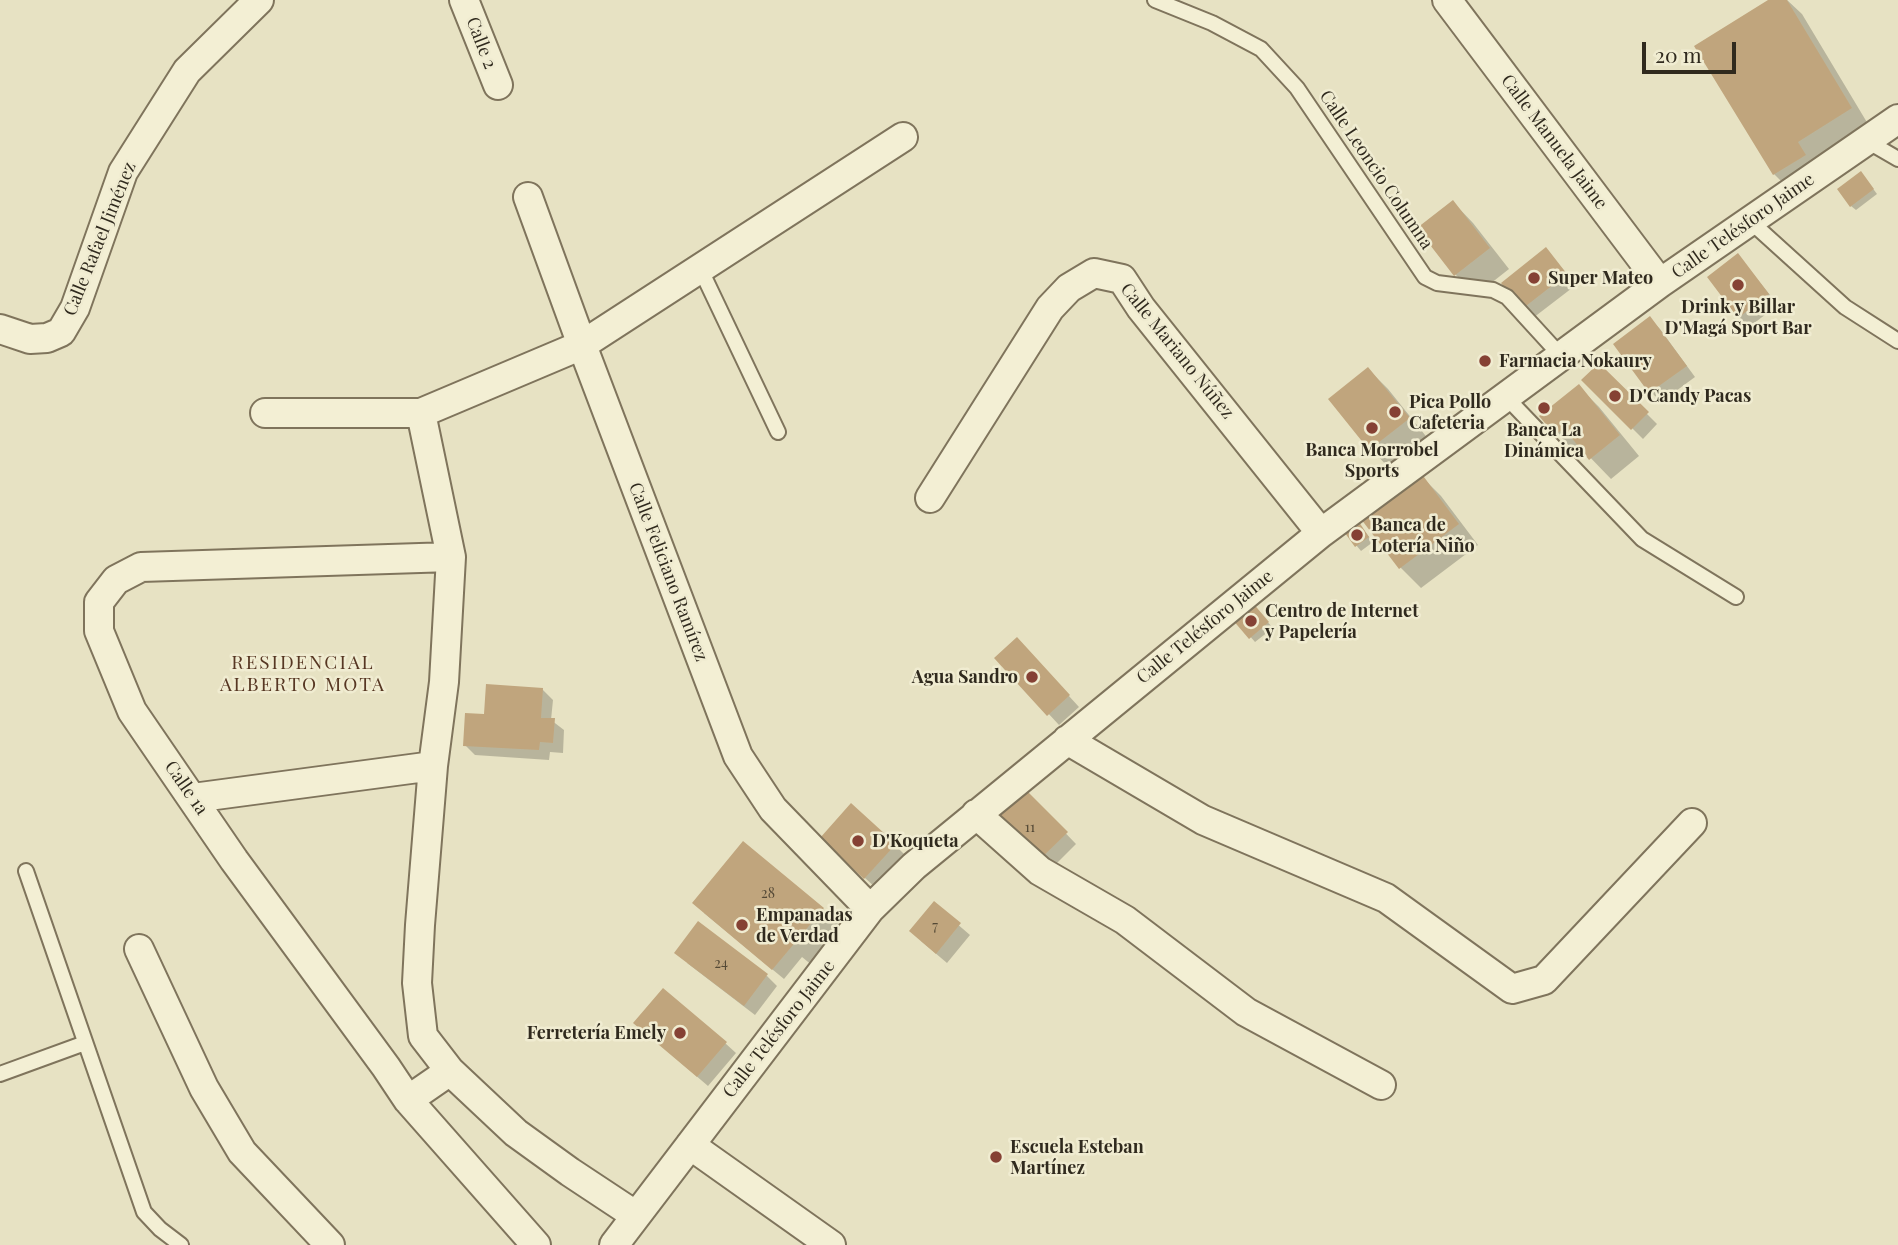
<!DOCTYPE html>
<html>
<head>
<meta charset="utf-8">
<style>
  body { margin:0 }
  #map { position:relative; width:1898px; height:1245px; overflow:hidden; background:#e7e2c3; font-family:"Playfair Display",serif }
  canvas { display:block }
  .scale { position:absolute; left:1642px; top:42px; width:94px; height:32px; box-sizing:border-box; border:4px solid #302a1e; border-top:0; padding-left:9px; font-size:21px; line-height:24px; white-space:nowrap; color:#302a1e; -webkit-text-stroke:5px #f0ecd1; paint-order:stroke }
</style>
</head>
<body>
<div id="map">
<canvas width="1898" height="1245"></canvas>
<div class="scale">20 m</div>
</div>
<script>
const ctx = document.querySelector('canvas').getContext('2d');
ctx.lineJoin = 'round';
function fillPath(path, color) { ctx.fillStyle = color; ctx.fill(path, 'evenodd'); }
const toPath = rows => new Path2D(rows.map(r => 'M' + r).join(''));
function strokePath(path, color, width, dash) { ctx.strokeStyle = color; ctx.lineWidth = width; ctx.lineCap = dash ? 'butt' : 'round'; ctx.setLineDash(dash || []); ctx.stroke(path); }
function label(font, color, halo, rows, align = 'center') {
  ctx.font = font + ' "Playfair Display",serif'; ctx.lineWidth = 5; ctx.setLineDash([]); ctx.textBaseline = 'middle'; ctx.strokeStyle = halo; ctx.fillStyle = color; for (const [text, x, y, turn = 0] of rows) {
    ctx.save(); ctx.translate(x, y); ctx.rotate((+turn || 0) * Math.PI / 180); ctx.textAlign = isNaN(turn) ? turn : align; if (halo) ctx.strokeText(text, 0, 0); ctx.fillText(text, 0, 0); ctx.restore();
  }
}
fillPath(toPath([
  [1772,0,1787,0,1802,14,1871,129,1795,195,1774,174,1696,46],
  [1865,178,1877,194,1856,210,1851,206],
  [1453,202,1473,223,1509,269,1476,295,1456,275],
  [1546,249,1576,285,1533,318,1503,283],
  [1738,255,1778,305,1749,327,1739,317],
  [1650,318,1660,329,1695,377,1661,402,1651,392],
  [1599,366,1657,424,1643,439,1584,380],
  [1368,369,1388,389,1429,440,1391,470,1371,449,1330,399],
  [1579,387,1599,407,1639,456,1611,479,1583,450,1577,454,1541,416],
  [1421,476,1441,496,1478,545,1421,588,1401,568,1364,519],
  [1363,529,1373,542,1361,551,1347,534],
  [1256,609,1273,628,1255,642,1235,619],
  [1027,650,1079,707,1059,725,997,658],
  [542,689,553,700,551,720,564,730,563,753,550,752,549,760,475,755,465,745],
  [1026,792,1076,844,1046,874],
  [895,845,905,855,876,888,832,848],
  [934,904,970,935,947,963,921,941],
  [823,909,844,929,813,966,802,957,784,979,704,913],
  [687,963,767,976,777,986,755,1015],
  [646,1033,725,1043,736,1053,708,1086]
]), '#0003');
fillPath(toPath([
  [1768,0,1787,0,1852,108,1798,142,1806,155,1773,175,1694,46],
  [1861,171,1874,189,1850,207,1837,189],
  [1453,200,1490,248,1454,276,1417,228],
  [1546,247,1567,274,1522,309,1501,283],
  [1738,253,1769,294,1738,318,1707,277],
  [1650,316,1687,366,1649,393,1613,344],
  [1599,363,1649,412,1631,430,1581,380],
  [1368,367,1410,418,1369,450,1328,399],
  [1579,384,1620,435,1589,460,1564,428,1555,435,1539,416],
  [1421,473,1459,524,1399,569,1361,519],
  [1359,522,1369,537,1355,547,1345,533],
  [1252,602,1269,622,1249,639,1232,619],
  [1017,637,1070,695,1047,716,994,658],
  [486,684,543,688,541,718,555,718,553,743,540,742,539,750,463,746,465,713,484,714],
  [1026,790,1068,832,1034,865,993,823],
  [851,803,896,844,864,879,820,838],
  [743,841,824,908,772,970,692,903],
  [934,901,961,923,936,954,909,931],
  [698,921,768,974,744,1006,674,953],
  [663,988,727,1042,697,1077,633,1023]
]), '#c0a57d');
const lane = toPath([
  [1155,0,1212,23,1261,49,1297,88,1425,277,1437,283,1493,290,1507,297,1561,356],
  [1867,141,1898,159],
  [1750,221,1845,307,1898,341],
  [700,268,778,432],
  [1506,397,1642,539,1736,597],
  [26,871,144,1212,160,1229,181,1245],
  [0,1074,85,1043]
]);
const street = toPath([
  [464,0,498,85],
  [1447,0,1660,283],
  [528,197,582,345,738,756,773,809,870,909],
  [0,329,30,339,47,338,61,332,75,308,123,172,187,71,259,0],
  [265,413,421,413,582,345,903,137],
  [421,413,451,557,444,682,433,766,420,925,417,983,423,1036,450,1071,516,1133,570,1172,635,1215],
  [930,498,1050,308,1069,288,1094,273,1122,279,1141,308,1321,533],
  [451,557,141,567,116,580,99,602,99,631,132,711,234,860,386,1067,408,1100,536,1245],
  [1067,740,1203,820,1386,898,1512,989,1544,980,1692,823],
  [193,798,433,766],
  [976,814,1040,871,1125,920,1246,1012,1381,1085],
  [139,949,204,1088,242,1152,330,1245],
  [408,1100,450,1071],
  [690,1145,831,1245],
  [614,1245,870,909,914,866,1321,533,1660,283,1898,119]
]);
strokePath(lane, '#7f745c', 18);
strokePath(street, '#7f745c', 32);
strokePath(lane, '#f3efd4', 14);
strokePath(street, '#f3efd4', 28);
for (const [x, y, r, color] of [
  [1534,278,7,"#854134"],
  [1738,285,7,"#854134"],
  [1485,361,7,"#854134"],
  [1615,396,7,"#854134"],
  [1544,408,7,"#854134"],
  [1395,412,7,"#854134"],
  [1372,428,7,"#854134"],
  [1357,535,7,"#854134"],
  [1251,621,7,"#854134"],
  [1032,677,7,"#854134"],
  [858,841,7,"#854134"],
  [742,925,7,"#854134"],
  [680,1033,7,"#854134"],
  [996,1157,7,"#854134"]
]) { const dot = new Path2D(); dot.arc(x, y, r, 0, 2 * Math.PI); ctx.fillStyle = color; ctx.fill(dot); strokePath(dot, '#f0ecd1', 2.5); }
label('14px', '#544936', null, [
  ["11",1030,828],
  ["28",768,894],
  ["7",935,927],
  ["24",721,964]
]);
label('18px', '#302a1e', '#f0ecd1', [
  ["Calle 2",481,43,69],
  ["Calle Manuela Jaime",1554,142,53],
  ["Calle Leoncio Columna",1376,170,56],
  ["Calle Telésforo Jaime",1743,226,-35],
  ["Calle Rafael Jiménez",100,239,-68],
  ["Calle Mariano Núñez",1177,351,51],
  ["Calle Feliciano Ramírez",668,572,69],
  ["Calle Telésforo Jaime",1205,627,-39],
  ["Calle 1a",186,788,55],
  ["Calle Telésforo Jaime",779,1029,-52]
]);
label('bold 18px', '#302a1e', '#f0ecd1', [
  ["Super Mateo",1548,278],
  ["Drink y Billar",1738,307,"center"],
  ["D'Magá Sport Bar",1738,328,"center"],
  ["Farmacia Nokaury",1499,361],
  ["D'Candy Pacas",1629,396],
  ["Pica Pollo",1409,402],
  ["Cafeteria",1409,423],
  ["Banca La",1544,430,"center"],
  ["Dinámica",1544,451,"center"],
  ["Banca Morrobel",1372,450,"center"],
  ["Sports",1372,471,"center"],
  ["Banca de",1371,525],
  ["Lotería Niño",1371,546],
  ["Centro de Internet",1265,611],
  ["y Papelería",1265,632],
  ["Agua Sandro",1018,677,"right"],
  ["D'Koqueta",872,841],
  ["Empanadas",756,915],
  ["de Verdad",756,936],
  ["Ferretería Emely",666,1033,"right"],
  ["Escuela Esteban",1010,1147],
  ["Martínez",1010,1168]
], 'left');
ctx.letterSpacing = '2px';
label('19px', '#573723', '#f0ecd1', [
  ["RESIDENCIAL",303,663],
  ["ALBERTO MOTA",303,685]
]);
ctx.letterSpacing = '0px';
</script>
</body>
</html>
